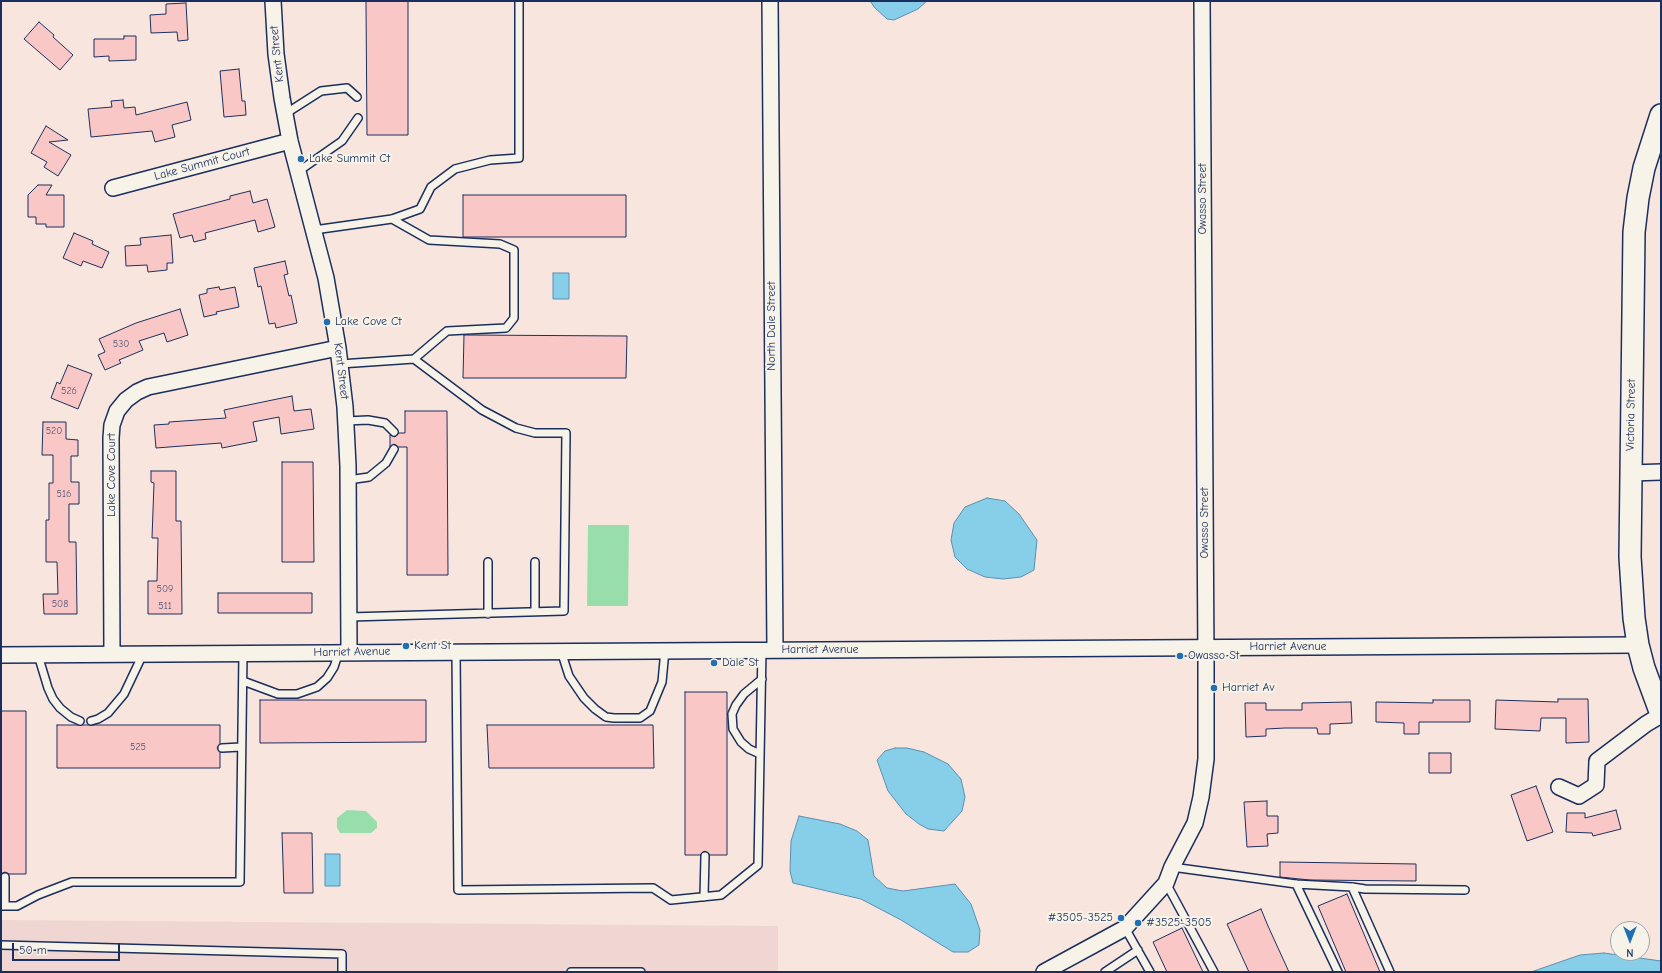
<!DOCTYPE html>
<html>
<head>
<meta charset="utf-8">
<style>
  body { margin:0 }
  #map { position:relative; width:1662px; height:973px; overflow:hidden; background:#f8e6de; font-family:"Comic Neue",sans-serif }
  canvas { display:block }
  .frame { position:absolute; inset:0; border:2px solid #1b2f5e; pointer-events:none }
  .north { position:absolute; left:1610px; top:921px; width:40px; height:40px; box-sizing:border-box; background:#f7f3e8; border:1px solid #9fa5b1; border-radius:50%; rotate:180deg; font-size:11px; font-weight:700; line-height:16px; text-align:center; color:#1b2f5e }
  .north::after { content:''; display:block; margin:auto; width:14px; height:18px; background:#1f6fb2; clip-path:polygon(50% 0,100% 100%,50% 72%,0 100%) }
  .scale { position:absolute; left:12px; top:943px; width:108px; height:18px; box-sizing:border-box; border:2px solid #1b2f5e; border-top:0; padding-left:5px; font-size:12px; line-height:14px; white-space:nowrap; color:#1b2f5e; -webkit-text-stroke:3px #f7f3e8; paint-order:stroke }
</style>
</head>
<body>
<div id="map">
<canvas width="1662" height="973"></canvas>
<div class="frame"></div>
<div class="north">N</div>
<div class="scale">50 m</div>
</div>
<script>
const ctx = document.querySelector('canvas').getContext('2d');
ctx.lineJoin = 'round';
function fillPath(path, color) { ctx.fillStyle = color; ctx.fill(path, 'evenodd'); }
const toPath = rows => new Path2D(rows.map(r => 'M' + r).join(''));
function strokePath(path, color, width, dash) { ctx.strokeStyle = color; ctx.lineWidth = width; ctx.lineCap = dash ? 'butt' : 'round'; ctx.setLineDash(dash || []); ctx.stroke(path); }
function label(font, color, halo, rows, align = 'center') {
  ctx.font = font + ' "Comic Neue",sans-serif'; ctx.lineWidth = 4; ctx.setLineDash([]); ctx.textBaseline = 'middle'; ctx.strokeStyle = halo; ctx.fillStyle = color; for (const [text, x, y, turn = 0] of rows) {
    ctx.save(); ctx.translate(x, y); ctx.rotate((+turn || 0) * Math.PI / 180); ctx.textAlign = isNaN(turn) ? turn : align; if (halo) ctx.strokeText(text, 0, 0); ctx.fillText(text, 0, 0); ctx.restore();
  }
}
fillPath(toPath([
  [1,920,778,926,778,972,1,972]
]), '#efd6d2');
fillPath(toPath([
  [588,525,629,525,628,606,587,606],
  [347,810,366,811,377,822,377,828,371,833,340,833,337,828,337,818]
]), '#97deab');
const water = toPath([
  [870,1,927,1,918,9,894,20,887,19,875,8,870,1],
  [553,273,569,273,569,299,553,299,553,273],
  [987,498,1005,501,1019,514,1037,540,1034,570,1021,577,1003,579,985,577,967,569,955,557,951,540,954,523,965,507,987,498],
  [895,748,907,748,924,752,948,764,961,779,965,797,962,811,944,831,928,829,919,824,906,814,888,791,877,760,885,751,895,748],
  [799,816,840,824,857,831,868,840,874,876,887,888,903,891,955,884,971,904,980,930,979,945,968,952,953,952,901,920,861,899,793,883,790,871,791,841,799,816],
  [325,854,340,854,340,886,325,886,325,854],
  [1604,953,1661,961,1661,972,1531,972,1580,955,1604,953]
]);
fillPath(water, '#87cee8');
strokePath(water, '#5c8eb1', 1);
const building = toPath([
  [366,1,408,1,408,135,367,135,366,1],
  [186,3,188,40,178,41,177,32,151,33,150,15,166,14,166,4,186,3],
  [39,22,54,35,53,37,73,55,60,70,24,39,39,22],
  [124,36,136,36,136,60,109,61,109,56,94,57,94,39,124,39,124,36],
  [239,69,242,101,245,101,246,115,224,117,220,71,239,69],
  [123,100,124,108,135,107,136,115,187,102,191,120,172,125,175,137,155,142,152,131,91,137,88,109,112,107,111,101,123,100],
  [46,126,68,140,49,142,71,155,58,176,44,167,47,162,31,153,46,126],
  [38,185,52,185,46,195,64,195,64,227,46,227,46,224,36,224,36,217,28,217,28,195,38,185],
  [250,191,253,203,267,199,275,227,258,232,255,220,205,233,206,239,194,242,192,235,180,238,173,214,230,199,230,196,250,191],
  [463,195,626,195,626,237,463,237,463,195],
  [74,233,93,241,92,244,109,252,102,268,83,261,81,266,63,258,74,233],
  [171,235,173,263,167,263,167,270,148,272,147,265,126,266,125,246,141,245,140,238,171,235],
  [285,261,288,274,284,275,289,296,291,295,297,323,276,328,275,323,269,324,261,286,258,287,254,268,285,261],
  [219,287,220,290,235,287,239,307,216,312,217,314,204,317,199,295,207,293,207,289,219,287],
  [180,309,188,335,167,342,164,333,139,341,143,350,119,360,121,363,105,370,98,355,105,352,99,339,136,323,180,309],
  [464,335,627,336,626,378,463,378,464,335],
  [68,365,92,374,78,409,51,398,57,382,60,384,68,365],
  [292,396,294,411,311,409,314,429,281,434,279,417,253,422,257,441,222,448,221,443,156,448,154,425,169,424,169,422,226,418,224,410,292,396],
  [405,411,447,411,448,575,407,575,407,447,398,447,394,444,390,447,390,435,395,437,399,433,405,433,405,411],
  [43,422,66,422,66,439,78,440,78,456,71,456,71,482,79,482,79,504,69,504,69,542,76,542,77,614,44,614,43,594,58,594,57,562,46,562,46,520,49,520,49,483,53,483,53,455,42,455,43,422],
  [282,462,313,462,314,562,282,562,282,462],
  [151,471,176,471,176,521,181,521,182,614,148,614,148,581,157,581,158,538,152,538,154,483,151,482,151,471],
  [218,593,312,593,312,613,218,613,218,593],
  [685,692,727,692,727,855,710,855,705,851,700,855,685,855,685,692],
  [1558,699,1588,699,1589,742,1566,743,1566,718,1541,718,1540,731,1495,729,1496,700,1558,702,1558,699],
  [260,700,426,700,426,742,260,743,260,700],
  [1433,700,1470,700,1470,722,1419,722,1419,734,1404,734,1404,723,1376,722,1376,702,1433,703,1433,700],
  [1351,702,1352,723,1330,724,1330,734,1318,734,1317,728,1285,728,1266,729,1266,736,1246,737,1245,703,1266,703,1266,710,1302,710,1302,703,1351,702],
  [1,711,26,711,26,874,9,874,5,872,1,874,1,711],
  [57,725,220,725,220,744,217,748,220,752,220,768,57,768,57,725],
  [487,725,653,725,654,768,489,768,487,725],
  [1429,753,1451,753,1451,773,1429,773,1429,753],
  [1536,786,1553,832,1527,841,1511,795,1536,786],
  [1267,801,1267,816,1278,816,1278,833,1267,834,1268,846,1247,847,1244,802,1267,801],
  [1616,810,1621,829,1593,836,1592,833,1566,832,1567,813,1585,813,1585,818,1616,810],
  [282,833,312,833,313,893,284,893,282,833],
  [1280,862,1416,864,1416,881,1310,880,1280,877,1280,862],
  [1347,894,1380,972,1346,972,1318,906,1347,894],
  [1261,909,1268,926,1289,972,1249,972,1227,924,1261,909],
  [1182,928,1203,972,1167,972,1153,942,1182,928]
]);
fillPath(building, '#f9c8c6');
strokePath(building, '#1b2f5e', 1);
const lane = toPath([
  [285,114,321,91,347,88,357,97],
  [299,171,342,141,358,118],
  [314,230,392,219,420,209,431,187,455,169,490,160,519,158,519,1],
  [340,364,414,359,447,331,506,328,514,318,514,250,500,244,429,240,392,219],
  [346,421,368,420,385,423,394,432],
  [348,480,369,477,386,463,394,449],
  [488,562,488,614],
  [535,612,535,562],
  [349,617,564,611,566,433,535,433,516,428,482,410,414,359],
  [456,651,458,890,653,888,671,900,721,895,758,865,762,650],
  [561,651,569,676,584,698,595,709,606,717,614,718,640,718,650,711,662,682,665,650],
  [38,655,48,688,53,699,60,708,71,717,80,721],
  [243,681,278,694,297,694,317,687,327,678,334,667,339,652],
  [91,721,98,719,108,713,124,694,143,654],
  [222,748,241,747],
  [760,754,749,749,741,742,733,729,732,714,736,705,744,694,762,679],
  [1172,867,1296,884,1352,887,1365,889,1465,890],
  [5,877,5,906],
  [1166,883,1214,972],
  [1296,884,1338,972],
  [1352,887,1390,972],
  [704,897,705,856],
  [1,906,17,906,38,895,72,882,240,882,243,653],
  [1125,928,1150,972],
  [1,945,342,954,342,972],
  [571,972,641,972],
  [1105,972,1138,950]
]);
const street = toPath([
  [273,1,276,54,282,98,290,141,326,278,338,348,345,407,348,466,349,651],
  [770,1,775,650],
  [113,188,290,141],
  [1631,473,1661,472],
  [112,654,111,438,112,425,117,411,126,400,137,392,148,387,338,348],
  [1,655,1638,645],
  [1559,787,1579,796,1596,785,1597,761,1646,724,1661,715],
  [1044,972,1125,928,1166,883,1172,867,1195,823,1201,797,1206,759,1206,662,1202,1]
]);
const secondary = toPath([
  [1661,115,1644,168,1638,198,1634,232,1630,557,1634,618,1638,645,1644,668,1661,714]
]);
strokePath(lane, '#1b2f5e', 10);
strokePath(street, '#1b2f5e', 18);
strokePath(secondary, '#1b2f5e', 24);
strokePath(lane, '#f7f3e8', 7);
strokePath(street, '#f7f3e8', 15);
strokePath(secondary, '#f7f3e8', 21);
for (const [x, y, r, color] of [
  [301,159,4,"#1f6fb2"],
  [327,322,4,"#1f6fb2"],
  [406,646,4,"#1f6fb2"],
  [1180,656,4,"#1f6fb2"],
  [714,663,4,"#1f6fb2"],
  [1214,688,4,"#1f6fb2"],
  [1121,918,4,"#1f6fb2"],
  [1138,923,4,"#1f6fb2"]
]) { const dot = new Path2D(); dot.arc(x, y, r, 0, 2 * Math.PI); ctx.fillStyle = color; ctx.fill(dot); strokePath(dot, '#f7f3e8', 1.5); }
label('10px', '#525578', null, [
  ["530",121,344],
  ["526",69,391],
  ["520",54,431],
  ["516",64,494],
  ["509",165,589],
  ["508",60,604],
  ["511",165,606],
  ["525",138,747]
]);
label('12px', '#1b2f5e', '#f7f3e8', [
  ["Kent Street",277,54,-96],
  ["Lake Summit Court",202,164,-15],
  ["Owasso Street",1203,199,-90],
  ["North Dale Street",772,326,-90],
  ["Kent Street",341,371,83],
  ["Victoria Street",1631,415,-89],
  ["Lake Cove Court",112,475,-90],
  ["Owasso Street",1205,523,-90],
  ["Harriet Avenue",1288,647],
  ["Harriet Avenue",820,650],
  ["Harriet Avenue",352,652,-1]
]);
label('12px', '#1b2f5e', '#f7f3e8', [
  ["Lake Summit Ct",309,159],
  ["Lake Cove Ct",335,322],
  ["Kent St",414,646],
  ["Owasso St",1188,656],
  ["Dale St",722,663],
  ["Harriet Av",1222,688],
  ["#3505-3525",1113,918,"right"],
  ["#3525-3505",1146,923]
], 'left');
</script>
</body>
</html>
